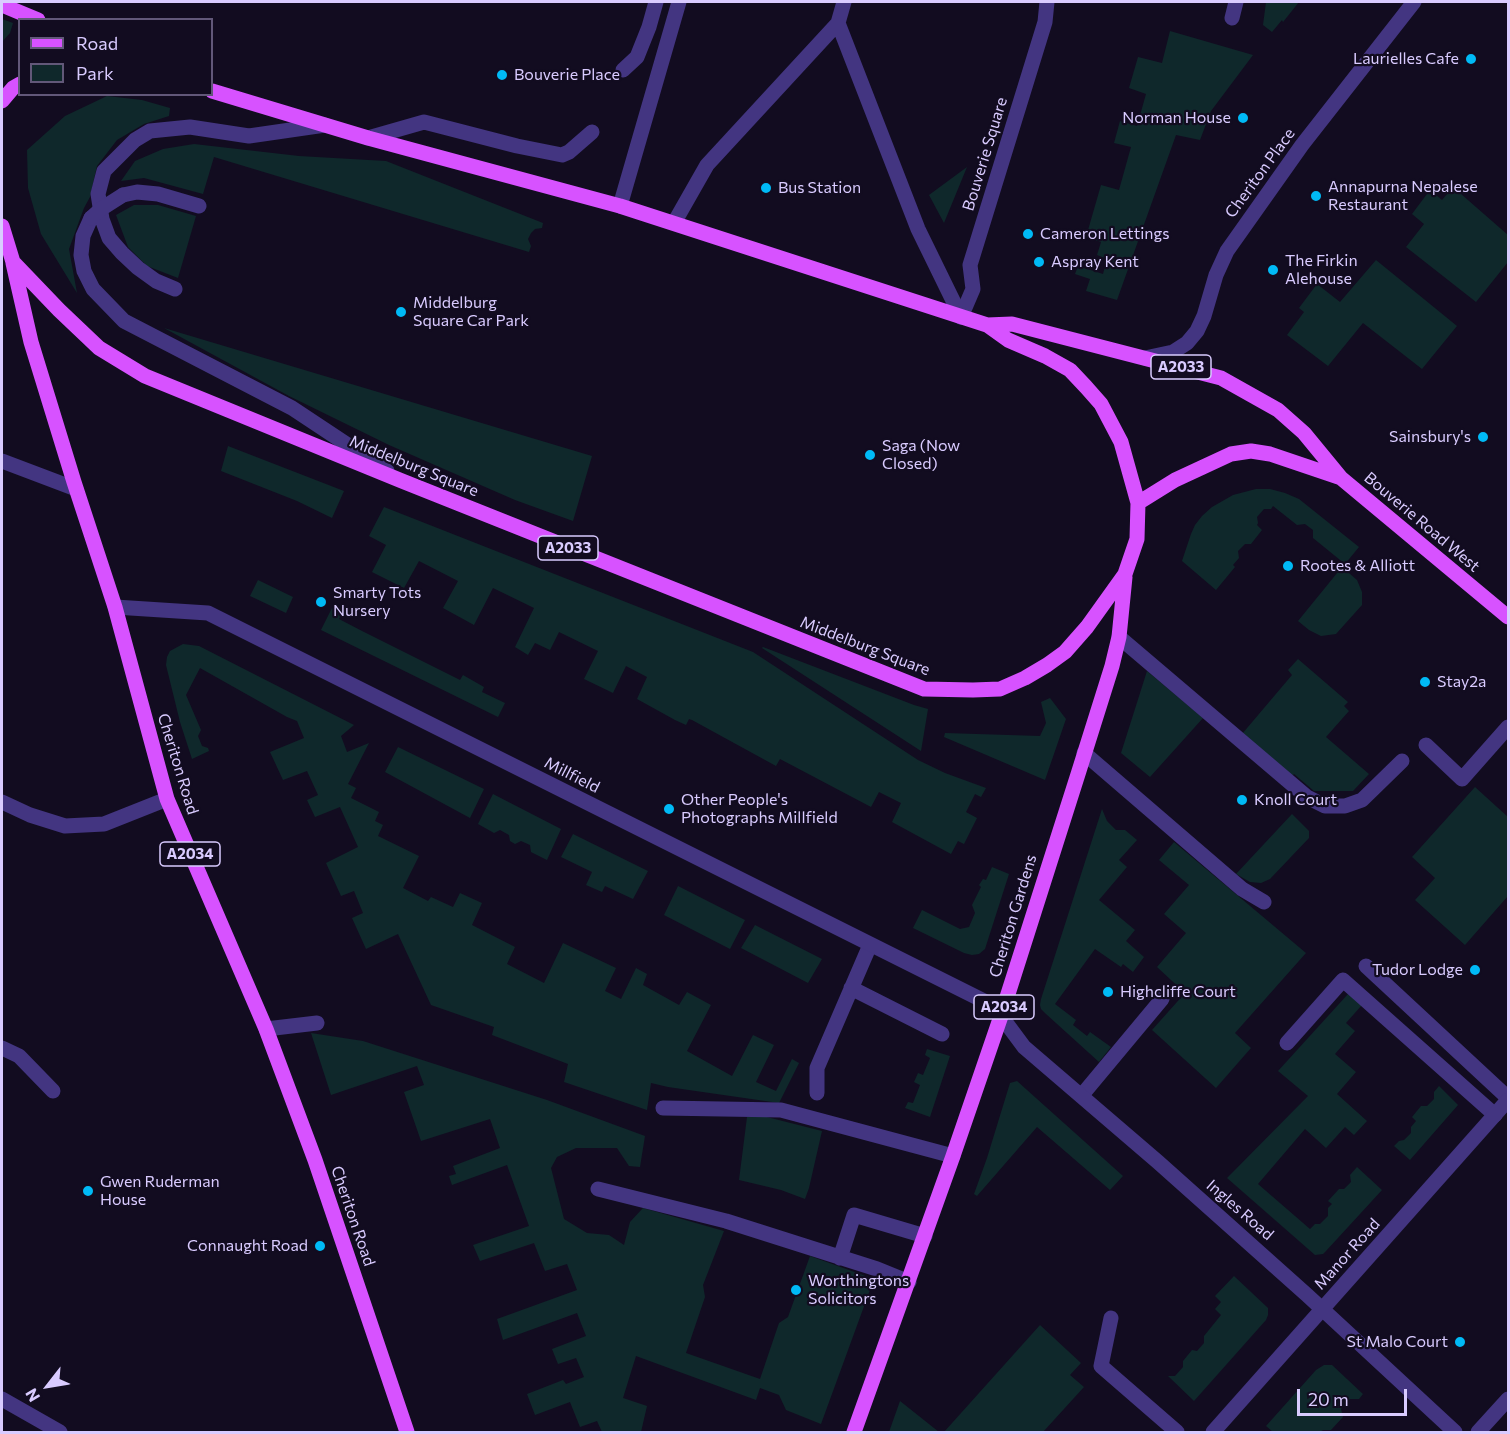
<!DOCTYPE html>
<html>
<head>
<meta charset="utf-8">
<style>
  body { margin:0 }
  #map { position:relative; width:1510px; height:1434px; overflow:hidden; background:#120c20; font-family:Commissioner,sans-serif }
  canvas { display:block }
  .frame { position:absolute; inset:0; border:3px solid #d9cbff; pointer-events:none }
  .legend { position:absolute; left:18px; top:18px; width:195px; height:78px; box-sizing:border-box; background:#120c20; border:2px solid #625879; margin:0; padding:8px 10px; list-style:none; font-size:18px; color:#d9cbff }
  .legend li { display:flex; align-items:center; gap:12px; height:30px }
  .legend b { width:30px; border:2px solid #625879 }
  .north { position:absolute; left:18px; top:1356px; width:60px; height:60px; -webkit-text-stroke:4px #120c20; paint-order:stroke; rotate:239deg; font-size:16px; font-weight:700; line-height:24px; text-align:center; color:#d9cbff }
  .north::after { content:''; display:block; margin:auto; width:21px; height:27px; background:#d9cbff; clip-path:polygon(50% 0,100% 100%,50% 72%,0 100%) }
  .scale { position:absolute; left:1297px; top:1389px; width:110px; height:27px; box-sizing:border-box; border:3px solid #d9cbff; border-top:0; padding-left:8px; font-size:18px; line-height:21px; white-space:nowrap; color:#d9cbff; -webkit-text-stroke:4px #120c20; paint-order:stroke }
</style>
</head>
<body>
<div id="map">
<canvas width="1510" height="1434"></canvas>
<div class="frame"></div>
<ul class="legend">
<li><b style="height:8px;background:#d752ff"></b>Road</li>
<li><b style="height:16px;background:#0f282b"></b>Park</li>
</ul>
<div class="north">N</div>
<div class="scale">20 m</div>
</div>
<script>
const ctx = document.querySelector('canvas').getContext('2d');
ctx.lineJoin = 'round';
function fillPath(path, color) { ctx.fillStyle = color; ctx.fill(path, 'evenodd'); }
const toPath = rows => new Path2D(rows.map(r => 'M' + r).join(''));
function strokePath(path, color, width, dash) { ctx.strokeStyle = color; ctx.lineWidth = width; ctx.lineCap = dash ? 'butt' : 'round'; ctx.setLineDash(dash || []); ctx.stroke(path); }
function label(font, color, halo, rows, align = 'center') {
  ctx.font = font + ' Commissioner,sans-serif'; ctx.lineWidth = 4.5; ctx.setLineDash([]); ctx.textBaseline = 'middle'; ctx.strokeStyle = halo; ctx.fillStyle = color; for (const [text, x, y, turn = 0] of rows) {
    ctx.save(); ctx.translate(x, y); ctx.rotate((+turn || 0) * Math.PI / 180); ctx.textAlign = isNaN(turn) ? turn : align; if (halo) ctx.strokeText(text, 0, 0); ctx.fillText(text, 0, 0); ctx.restore();
  }
}
fillPath(toPath([
  [1266,2,1299,2,1283,22,1282,20,1272,32,1263,25],
  [2,19,13,23,10,33,2,42],
  [1170,31,1253,55,1211,111,1200,140,1176,135,1117,300,1086,291,1090,279,1075,274,1078,266,1103,274,1107,259,1097,255,1101,242,1086,237,1101,185,1119,190,1131,147,1114,143,1120,121,1137,126,1146,94,1129,88,1138,57,1162,63],
  [107,96,142,100,170,108,169,116,144,124,117,140,97,166,90,197,84,208,69,249,77,293,41,234,28,188,27,150,65,116],
  [194,144,299,156,386,161,543,223,542,228,535,229,531,233,528,239,531,246,529,252,214,157,203,194,144,178,121,181,135,161,163,149],
  [967,167,944,223,929,195],
  [1453,187,1508,235,1508,262,1476,302,1406,247,1424,224,1412,214,1430,190,1442,200],
  [134,205,158,205,196,216,178,278,147,266,128,247,116,215],
  [1376,260,1457,326,1422,369,1363,323,1328,366,1287,335,1304,312,1299,308,1317,284,1340,302],
  [164,328,592,456,573,521,515,500,389,445,289,396],
  [228,446,344,491,332,518,297,501,221,471],
  [1256,489,1270,489,1285,493,1299,499,1359,547,1345,564,1313,538,1313,530,1305,524,1297,525,1273,506,1271,509,1264,509,1257,517,1258,523,1257,525,1262,530,1251,544,1245,544,1238,551,1239,558,1233,565,1235,567,1216,590,1182,561,1191,534,1195,525,1202,516,1212,507,1233,495],
  [384,507,753,652,918,760,945,773,986,788,981,797,975,794,966,812,977,818,964,844,958,841,951,854,892,822,901,803,879,792,871,807,780,759,776,766,692,720,689,719,686,725,675,720,637,699,647,677,626,666,613,693,584,679,598,651,559,632,550,650,535,643,528,655,515,647,534,608,493,588,474,625,443,608,458,581,419,561,404,588,372,572,386,545,369,536],
  [1342,567,1357,580,1362,592,1362,605,1336,634,1321,636,1309,630,1298,621],
  [258,580,293,597,286,613,250,596],
  [332,608,342,613,339,619,364,632,460,680,463,675,484,687,482,692,505,703,498,717,321,630],
  [183,644,199,646,354,725,341,736,347,752,369,743,348,784,356,788,351,798,379,812,375,821,383,825,378,836,419,856,403,888,428,901,431,897,453,907,460,893,482,903,472,925,515,947,507,964,544,983,563,943,616,968,605,991,621,999,636,968,647,974,643,985,679,1005,687,992,711,1005,687,1051,732,1076,753,1035,774,1045,756,1082,776,1091,792,1059,799,1063,779,1103,668,1087,651,1083,647,1110,564,1082,568,1064,492,1035,494,1027,431,1005,398,934,366,949,352,918,363,913,354,891,341,896,326,863,358,847,340,807,315,817,307,800,318,795,307,771,283,780,270,752,304,738,297,721,287,717,200,668,186,695,201,730,198,736,202,746,208,748,209,751,192,759,180,722,166,665,167,657,170,651],
  [763,647,914,705,928,709,921,751,762,648],
  [1298,659,1348,702,1344,706,1349,711,1326,737,1369,774,1353,791,1314,791,1294,774,1291,777,1242,734,1292,675,1288,670],
  [1147,671,1203,718,1150,777,1121,753],
  [1050,698,1066,719,1045,780,944,737,945,733,1040,736,1046,723,1041,702],
  [398,747,484,789,470,818,385,772],
  [1475,787,1508,817,1508,896,1465,945,1415,900,1435,878,1412,857],
  [493,794,561,829,547,860,531,852,530,845,521,841,515,844,510,841,509,835,500,830,494,833,478,824],
  [1102,809,1107,821,1116,830,1125,830,1137,840,1119,860,1127,867,1099,900,1135,930,1126,941,1144,957,1133,972,1123,964,1121,967,1095,949,1055,1004,1076,1020,1073,1025,1087,1036,1090,1032,1111,1047,1099,1062,1046,1014,1041,1009,1040,1005,1041,999],
  [1292,814,1309,831,1309,838,1270,879,1261,883,1250,882,1236,874],
  [573,834,648,871,633,899,605,886,602,892,586,885,592,872,561,857],
  [1174,842,1306,953,1235,1033,1251,1048,1216,1088,1152,1030,1185,993,1157,967,1186,933,1164,914,1189,885,1159,860],
  [992,867,1009,874,985,949,979,954,972,955,964,953,913,928,922,910,960,929,969,927,975,913,972,905,981,887,979,885,983,879,986,880],
  [678,886,745,920,730,949,664,915],
  [755,925,822,959,808,983,741,948],
  [1348,994,1362,1005,1346,1023,1355,1031,1335,1054,1356,1072,1337,1094,1367,1121,1354,1135,1345,1127,1326,1148,1305,1129,1258,1184,1310,1229,1315,1224,1320,1224,1328,1216,1328,1208,1332,1204,1328,1201,1339,1189,1344,1189,1351,1182,1350,1175,1357,1167,1382,1190,1326,1251,1323,1254,1315,1255,1227,1178,1308,1096,1278,1071],
  [311,1033,363,1041,547,1100,645,1136,640,1167,629,1166,617,1148,576,1148,557,1157,551,1168,564,1219,587,1233,609,1235,624,1245,630,1222,643,1208,724,1231,703,1285,705,1297,686,1353,760,1379,779,1323,788,1317,810,1256,874,1279,821,1424,786,1410,779,1395,760,1388,756,1400,636,1356,623,1398,647,1406,641,1432,602,1432,597,1421,580,1427,570,1402,535,1415,527,1394,563,1380,566,1384,584,1377,576,1358,558,1364,552,1349,586,1336,577,1313,503,1340,497,1319,577,1290,567,1264,545,1271,534,1243,480,1261,473,1245,529,1226,507,1165,452,1185,449,1176,456,1174,453,1166,500,1148,490,1119,421,1141,404,1092,424,1085,417,1066,331,1095],
  [927,1049,950,1056,930,1117,905,1108,908,1102,913,1103,920,1085,914,1082,918,1073,923,1075,930,1058,925,1055],
  [1017,1081,1123,1176,1110,1190,1037,1127,977,1196,974,1194,987,1158,1010,1083],
  [1439,1086,1458,1105,1410,1160,1394,1146,1399,1141,1404,1140,1411,1133,1411,1127,1416,1121,1412,1117,1421,1106,1427,1106,1434,1099,1434,1092],
  [763,1116,822,1131,809,1188,805,1199,781,1190,739,1180,747,1117],
  [1234,1276,1268,1308,1268,1315,1266,1320,1194,1401,1168,1376,1175,1376,1183,1367,1183,1361,1192,1350,1197,1351,1204,1343,1204,1336,1221,1315,1215,1309,1221,1302,1215,1296],
  [1040,1325,1081,1363,1070,1375,1084,1387,1043,1432,944,1432],
  [1324,1365,1332,1365,1363,1394,1359,1399,1350,1399,1341,1409,1343,1417,1331,1430,1323,1430,1320,1432,1273,1432,1266,1426,1316,1370],
  [900,1401,939,1432,889,1432]
]), '#0f282b');
strokePath(toPath([
  [844,2,838,23,918,229,961,317],
  [1232,18,1236,2],
  [623,70,637,57,649,27,656,2],
  [368,138,424,122,517,146,562,155,569,152,592,132],
  [123,195,137,192,158,194,199,206],
  [620,206,679,2],
  [91,218,83,236,81,255,84,271,93,289,124,321,292,408,387,471],
  [674,223,707,165,838,23],
  [175,289,156,281,138,268,122,253,109,238,102,219,98,194,104,171,135,140,150,131,190,127,249,136,325,125],
  [1119,637,1307,797,1325,806,1345,806,1362,800,1402,761],
  [1426,745,1462,779,1508,727],
  [1084,753,1242,889,1264,902],
  [1366,966,1508,1098],
  [851,988,942,1034],
  [266,1029,317,1023],
  [1287,1043,1343,980,1495,1115],
  [817,1093,817,1068,870,945],
  [1082,1095,1162,999],
  [663,1108,781,1110,953,1156],
  [598,1189,726,1221,877,1269,909,1282],
  [840,1258,854,1215,925,1236],
  [1111,1318,1101,1366,1177,1432],
  [1478,1432,1508,1399]
]), '#433581', 15);
strokePath(toPath([
  [1145,358,1173,352,1187,343,1197,331,1204,316,1216,275,1227,251,1302,145,1414,2],
  [2,461,76,489],
  [115,607,208,613,986,1002,1001,1016,1024,1047,1158,1162,1307,1295,1455,1432],
  [2,802,30,815,65,826,104,824,167,799],
  [2,1048,19,1056,53,1091],
  [2,1399,60,1432],
  [1213,1432,1508,1100]
]), '#433581', 15);
strokePath(toPath([
  [961,317,973,289,970,265,1045,22,1047,2]
]), '#433581', 15);
strokePath(toPath([
  [2,5,38,20],
  [2,101,13,88,20,84],
  [2,226,13,262,59,310,99,348,145,376,402,481,924,689,973,690,1000,689,1025,678,1047,665,1065,652,1087,627,1125,574,1137,539,1138,503,1121,442,1101,404,1086,387,1070,370,1045,356,1008,340,987,325,620,206,368,138,212,91],
  [13,263,31,342,74,482,115,607,167,799,266,1029,315,1160,407,1432],
  [987,325,1012,324,1221,378,1278,410,1304,433,1341,478,1508,617],
  [1138,503,1175,480,1231,454,1251,451,1270,454,1341,478],
  [854,1432,953,1156,1001,1016,1079,771,1112,666,1119,637,1125,577]
]), '#d752ff', 15);
strokePath(toPath([
  [91,218,101,209,123,195]
]), '#433581', 15);
for (const [x, y, r, color] of [
  [1471,59,6,"#00baf6"],
  [502,75,6,"#00baf6"],
  [1243,118,6,"#00baf6"],
  [766,188,6,"#00baf6"],
  [1316,196,6,"#00baf6"],
  [1028,234,6,"#00baf6"],
  [1039,262,6,"#00baf6"],
  [1273,270,6,"#00baf6"],
  [401,312,6,"#00baf6"],
  [1483,437,6,"#00baf6"],
  [870,455,6,"#00baf6"],
  [1288,566,6,"#00baf6"],
  [321,602,6,"#00baf6"],
  [1425,682,6,"#00baf6"],
  [1242,800,6,"#00baf6"],
  [669,809,6,"#00baf6"],
  [1475,970,6,"#00baf6"],
  [1108,992,6,"#00baf6"],
  [88,1191,6,"#00baf6"],
  [320,1246,6,"#00baf6"],
  [796,1290,6,"#00baf6"],
  [1460,1342,6,"#00baf6"]
]) { const dot = new Path2D(); dot.arc(x, y, r, 0, 2 * Math.PI); ctx.fillStyle = color; ctx.fill(dot); strokePath(dot, '#120c20', 2); }
for (const [x, y, w] of [
  [1181,367,60],
  [568,548,60],
  [190,854,60],
  [1004,1007,60]
]) { const box = new Path2D(); box.roundRect(x - w / 2, y - 12, w, 24, 4.5); ctx.fillStyle = '#120c20'; ctx.fill(box); strokePath(box, '#d9cbff', 1.5); }
label('bold 15px', '#d9cbff', null, [
  ["A2033",1181,367],
  ["A2033",568,548],
  ["A2034",190,854],
  ["A2034",1004,1007]
]);
label('16px', '#d9cbff', '#120c20', [
  ["Laurielles Cafe",1459,59,"right"],
  ["Bouverie Place",514,75],
  ["Norman House",1231,118,"right"],
  ["Annapurna Nepalese",1328,187],
  ["Restaurant",1328,205],
  ["Bus Station",778,188],
  ["Cameron Lettings",1040,234],
  ["The Firkin",1285,261],
  ["Alehouse",1285,279],
  ["Aspray Kent",1051,262],
  ["Middelburg",413,303],
  ["Square Car Park",413,321],
  ["Sainsbury's",1471,437,"right"],
  ["Saga (Now",882,446],
  ["Closed)",882,464],
  ["Rootes & Alliott",1300,566],
  ["Smarty Tots",333,593],
  ["Nursery",333,611],
  ["Stay2a",1437,682],
  ["Other People's",681,800],
  ["Photographs Millfield",681,818],
  ["Knoll Court",1254,800],
  ["Tudor Lodge",1463,970,"right"],
  ["Highcliffe Court",1120,992],
  ["Gwen Ruderman",100,1182],
  ["House",100,1200],
  ["Connaught Road",308,1246,"right"],
  ["Worthingtons",808,1281],
  ["Solicitors",808,1299],
  ["St Malo Court",1448,1342,"right"]
], 'left');
label('16px', '#d9cbff', '#120c20', [
  ["Bouverie Square",985,154,-73],
  ["Cheriton Place",1260,173,-54],
  ["Middelburg Square",414,466,22],
  ["Bouverie Road West",1422,522,40],
  ["Middelburg Square",865,646,21],
  ["Cheriton Road",178,764,73],
  ["Millfield",572,775,27],
  ["Cheriton Gardens",1013,916,-73],
  ["Ingles Road",1240,1210,41],
  ["Cheriton Road",353,1216,71],
  ["Manor Road",1347,1254,-48]
]);
</script>
</body>
</html>
